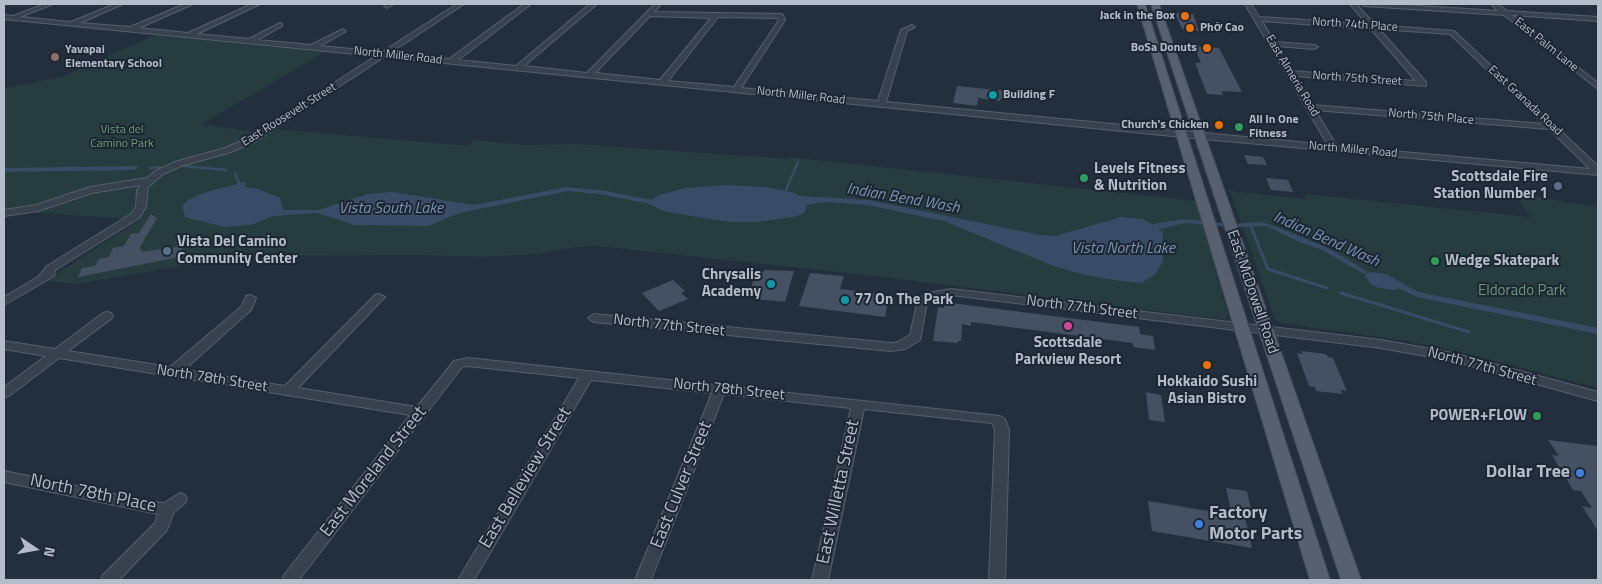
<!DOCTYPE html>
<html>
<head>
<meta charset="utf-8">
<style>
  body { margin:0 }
  #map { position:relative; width:1602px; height:584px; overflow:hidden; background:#242f3e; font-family:"Titillium Web",sans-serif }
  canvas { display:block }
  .frame { position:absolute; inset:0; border:5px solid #b4bcc9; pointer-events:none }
  .north { position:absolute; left:10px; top:524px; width:50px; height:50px; -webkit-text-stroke:4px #1d2633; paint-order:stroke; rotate:102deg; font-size:14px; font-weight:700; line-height:20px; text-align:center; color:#b4bcc9 }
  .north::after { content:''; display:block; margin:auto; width:18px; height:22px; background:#b4bcc9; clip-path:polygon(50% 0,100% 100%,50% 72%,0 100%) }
</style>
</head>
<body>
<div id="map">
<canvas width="1602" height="584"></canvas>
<div class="frame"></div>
<div class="north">N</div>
</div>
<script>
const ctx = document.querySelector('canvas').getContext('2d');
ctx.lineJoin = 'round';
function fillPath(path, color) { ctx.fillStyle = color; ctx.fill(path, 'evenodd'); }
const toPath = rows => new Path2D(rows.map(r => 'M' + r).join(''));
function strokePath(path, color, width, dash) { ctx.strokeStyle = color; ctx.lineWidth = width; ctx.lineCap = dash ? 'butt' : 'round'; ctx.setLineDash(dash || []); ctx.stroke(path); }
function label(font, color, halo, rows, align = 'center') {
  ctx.font = font + ' "Titillium Web",sans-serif'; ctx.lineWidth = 4; ctx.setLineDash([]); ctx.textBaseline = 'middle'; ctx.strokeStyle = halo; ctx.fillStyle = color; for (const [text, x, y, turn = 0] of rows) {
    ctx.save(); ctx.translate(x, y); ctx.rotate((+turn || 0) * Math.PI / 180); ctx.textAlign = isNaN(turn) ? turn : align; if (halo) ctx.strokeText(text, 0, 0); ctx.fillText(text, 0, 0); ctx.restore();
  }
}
fillPath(toPath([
  [155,35,325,52,202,124,267,134,275,129,469,146,474,140,526,145,577,144,789,159,790,157,1196,201,1228,315,1225,319,1220,319,883,277,598,246,575,247,537,254,482,257,420,255,239,256,77,284,45,281,139,220,4,210,4,88,62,77],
  [1230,191,1306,199,1305,194,1531,217,1512,193,1598,207,1598,388,1461,352,1407,341,1281,323,1275,320]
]), '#263c3f');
fillPath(toPath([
  [135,166,139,167,134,170,4,172,4,168],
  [245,182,245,187,258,189,280,198,283,210,318,210,368,194,392,192,474,205,566,187,606,191,652,200,659,195,686,188,725,185,764,187,792,192,800,196,869,200,1040,235,1056,236,1121,217,1143,219,1152,224,1183,219,1231,224,1261,222,1277,227,1330,249,1368,272,1364,274,1322,250,1297,241,1267,226,1231,227,1186,223,1159,229,1163,233,1163,262,1155,274,1142,283,1120,281,1084,275,1051,265,944,221,867,205,826,202,807,205,804,213,794,217,756,222,731,222,697,217,664,211,647,203,598,194,569,191,459,213,428,226,355,225,317,213,273,216,251,225,224,227,185,217,182,206,188,200,203,193],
  [1370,272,1386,274,1418,292,1598,328,1598,334,1417,297,1398,288,1395,290,1379,288,1370,284,1365,275]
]), '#394c67');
strokePath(toPath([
  [183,166,226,170],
  [149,168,159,167],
  [235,174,239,183,237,187],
  [786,190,798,162]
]), '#394c67', 2.5);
strokePath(toPath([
  [1250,224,1268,269,1327,288],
  [1341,293,1469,332]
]), '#394c67', 3);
fillPath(toPath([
  [1175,13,1193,14,1199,31,1182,29],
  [1194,46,1219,48,1242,92,1222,91,1223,95,1207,94,1195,63,1201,63],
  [957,86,1007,91,1006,99,1000,99,1000,101,978,98,977,106,953,103],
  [1244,155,1263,157,1267,165,1248,164],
  [1266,178,1288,180,1293,192,1271,190],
  [151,214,157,218,139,249,142,249,141,252,183,246,179,257,78,277,82,268,95,266,99,259,109,257,113,248,124,246,131,234,139,233],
  [764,270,794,271,785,302,754,299,756,295,748,294,754,279,746,278,749,271,764,272],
  [810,273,844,276,840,289,889,295,885,317,799,306],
  [673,280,685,291,681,293,688,299,659,311,642,293],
  [951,303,1139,327,1140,334,1153,336,1155,350,1133,347,1133,343,971,322,971,326,962,324,961,341,958,341,958,343,933,341,938,307,944,308,944,305,951,306],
  [1301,351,1326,354,1328,357,1333,358,1347,391,1341,390,1343,394,1316,391,1315,387,1309,386,1297,353,1303,354],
  [1146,392,1161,395,1165,422,1149,420],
  [1548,440,1598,446,1598,531,1582,506,1592,508,1581,491,1573,490,1552,455,1559,456],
  [1226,488,1247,491,1251,509,1243,508,1252,548,1152,531,1148,501,1232,515]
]), '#455162');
const minor = toPath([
  [45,4,53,4,20,17,71,22,115,4,123,4,80,23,130,27,185,4,193,4,139,28,188,33,252,4,260,4,197,34,249,39,280,23,282,24,282,26,258,40,311,45,343,29,346,31,345,32,320,46,382,52,457,4,464,4,390,53,449,59,524,4,531,4,458,60,516,66,590,4,597,4,524,66,587,73,655,4,661,4,654,12,781,14,783,15,785,20,741,88,878,101,901,30,912,25,915,27,907,31,886,102,1328,145,1245,4,1251,4,1259,17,1367,24,1350,4,1356,4,1375,25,1454,31,1598,166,1598,175,1182,137,384,57,256,141,231,152,181,166,163,174,148,187,146,207,139,218,55,270,54,276,4,305,4,297,38,277,47,266,131,214,136,207,137,191,140,185,92,193,38,211,4,216,4,210,36,205,90,187,147,178,157,170,175,162,225,148,250,137,376,56,4,19,4,15,13,16,45,4],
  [650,16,711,18,660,80,595,73,650,16],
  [718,17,778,18,779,20,734,87,668,81,718,17],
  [1262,21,1371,29,1416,81,1292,71,1277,46,1314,49,1318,47,1314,45,1274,42,1262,21],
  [1379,29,1450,34,1544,124,1312,105,1295,76,1426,86,1426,82,1379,29],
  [1315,110,1549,129,1590,169,1337,146,1315,110],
  [387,4,394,4,387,8,384,6,387,4],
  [1361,4,1390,4,1498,11,1491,4,1498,4,1507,11,1598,17,1598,21,1512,15,1598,83,1598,89,1504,15,1364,6,1361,4],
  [951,289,1381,340,1453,353,1598,392,1598,401,1453,361,1381,348,951,295,934,298,927,302,920,340,905,349,891,351,594,322,588,318,594,314,891,343,898,342,910,335,918,299,927,293,951,289],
  [379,294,385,297,383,299,298,388,417,407,454,361,468,358,1000,416,1005,419,1009,430,1005,580,989,580,995,430,992,423,864,409,828,580,812,580,851,408,724,394,651,580,635,580,712,393,591,380,474,580,458,580,579,378,468,366,462,367,299,580,282,580,284,575,410,415,59,358,9,396,4,397,4,387,46,356,4,349,4,341,55,349,103,313,107,312,111,313,113,316,111,319,68,351,170,367,234,313,242,306,246,296,250,295,256,298,251,310,184,370,285,386,375,295,379,294],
  [4,471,152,502,164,503,180,493,185,495,187,499,185,503,174,512,167,530,119,580,101,580,103,575,155,523,158,514,4,482,4,471]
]);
const major = toPath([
  [1137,4,1145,4,1330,580,1310,580,1137,4],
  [1151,4,1159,4,1361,580,1341,580,1151,4]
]);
strokePath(minor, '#565f6c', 2);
strokePath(major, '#414a57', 2);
fillPath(minor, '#38414e');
fillPath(major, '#56606e');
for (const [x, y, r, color] of [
  [1185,16,5,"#e8710a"],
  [1190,28,5,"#e8710a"],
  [1207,48,5,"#e8710a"],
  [55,57,5,"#8d6e63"],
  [993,95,5,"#0f9aa8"],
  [1219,125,5,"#e8710a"],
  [1239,127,5,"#2e9e5b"],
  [1084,178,5,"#2e9e5b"],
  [1558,186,5,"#5c6f8a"],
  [167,251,5,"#5c6f8a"],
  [1435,261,5,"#2e9e5b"],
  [771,284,5,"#0f9aa8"],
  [845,300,5,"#0f9aa8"],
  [1068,326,5,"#d1479c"],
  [1207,365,5,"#e8710a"],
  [1537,416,5,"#2e9e5b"],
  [1580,473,5,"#3f7fe0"],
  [1199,524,5,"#3f7fe0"]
]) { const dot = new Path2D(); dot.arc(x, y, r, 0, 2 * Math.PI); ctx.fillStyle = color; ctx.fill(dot); strokePath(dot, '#1d2633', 2); }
label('bold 12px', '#b4bcc9', '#1d2633', [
  ["Jack in the Box",1175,16,"right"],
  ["Phở Cao",1200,28],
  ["BoSa Donuts",1197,48,"right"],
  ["Yavapai",65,50],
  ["Elementary School",65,64],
  ["Building F",1003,95],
  ["All In One",1249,120],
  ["Fitness",1249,134],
  ["Church's Chicken",1209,125,"right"]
], 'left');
label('12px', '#b4bcc9', '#1d2633', [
  ["North 74th Place",1355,25,4],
  ["East Palm Lane",1546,45,39],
  ["North Miller Road",398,56,6],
  ["East Almeria Road",1292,76,59],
  ["North 75th Street",1357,79,4],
  ["North Miller Road",801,96,6],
  ["East Granada Road",1525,101,43],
  ["East Roosevelt Street",289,115,-32],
  ["North 75th Place",1431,117,5],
  ["North Miller Road",1353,150,5]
]);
label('12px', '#6b9a76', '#1d2633', [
  ["Vista del",122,130],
  ["Camino Park",122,144]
]);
label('bold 15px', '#b4bcc9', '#1d2633', [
  ["Levels Fitness",1094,169],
  ["& Nutrition",1094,186],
  ["Scottsdale Fire",1548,177,"right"],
  ["Station Number 1",1548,194,"right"],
  ["Vista Del Camino",177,242],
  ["Community Center",177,259],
  ["Wedge Skatepark",1445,261],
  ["Chrysalis",761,275,"right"],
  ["Academy",761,292,"right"],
  ["77 On The Park",855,300],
  ["Scottsdale",1068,343,"center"],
  ["Parkview Resort",1068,360,"center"],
  ["Hokkaido Sushi",1207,382,"center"],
  ["Asian Bistro",1207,399,"center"],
  ["POWER+FLOW",1527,416,"right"]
], 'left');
label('15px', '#6b9a76', '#1d2633', [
  ["Eldorado Park",1522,291]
]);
label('15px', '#b4bcc9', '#1d2633', [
  ["East McDowell Road",1252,292,71],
  ["North 77th Street",1082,308,7],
  ["North 77th Street",669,326,6],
  ["North 77th Street",1482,367,15],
  ["North 78th Street",212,379,9],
  ["North 78th Street",729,390,6]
]);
label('italic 16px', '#7c92b1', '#1d2633', [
  ["Indian Bend Wash",903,199,10],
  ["Vista South Lake",391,209],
  ["Indian Bend Wash",1326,240,24],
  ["Vista North Lake",1123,249]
]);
label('18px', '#b4bcc9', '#1d2633', [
  ["East Moreland Street",374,472,-52],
  ["East Belleview Street",526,478,-59],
  ["East Culver Street",682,485,-68],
  ["East Willetta Street",839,492,-78],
  ["North 78th Place",93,494,12]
]);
label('bold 18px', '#b4bcc9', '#1d2633', [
  ["Dollar Tree",1570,473],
  ["Factory",1209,514,"left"],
  ["Motor Parts",1209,535,"left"]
], 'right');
</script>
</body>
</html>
